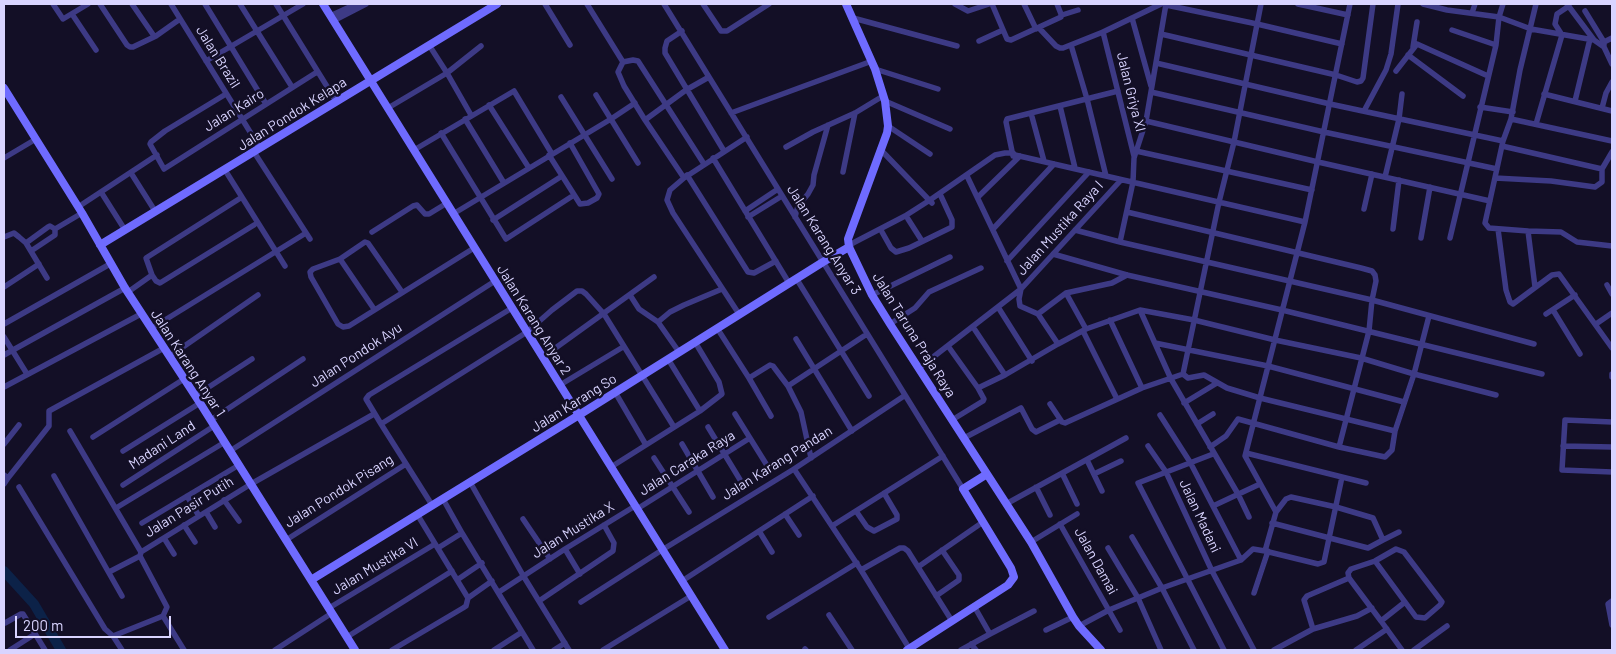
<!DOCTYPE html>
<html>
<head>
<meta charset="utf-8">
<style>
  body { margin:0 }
  #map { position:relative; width:1616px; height:654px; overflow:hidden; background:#130f26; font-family:Barlow,sans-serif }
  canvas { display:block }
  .frame { position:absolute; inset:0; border:5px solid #d9d4ff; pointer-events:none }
  .scale { position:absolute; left:15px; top:616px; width:156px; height:22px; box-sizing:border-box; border:2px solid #d9d4ff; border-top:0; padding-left:6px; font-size:15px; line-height:18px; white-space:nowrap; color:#d9d4ff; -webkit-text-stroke:4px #130f26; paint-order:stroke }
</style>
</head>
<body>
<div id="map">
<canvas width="1616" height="654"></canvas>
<div class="frame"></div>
<div class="scale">200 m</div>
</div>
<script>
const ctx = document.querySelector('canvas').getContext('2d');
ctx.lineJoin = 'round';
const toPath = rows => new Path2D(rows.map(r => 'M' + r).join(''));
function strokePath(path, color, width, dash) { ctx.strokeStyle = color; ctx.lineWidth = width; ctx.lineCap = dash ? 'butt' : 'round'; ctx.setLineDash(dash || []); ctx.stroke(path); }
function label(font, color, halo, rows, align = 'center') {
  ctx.font = font + ' Barlow,sans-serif'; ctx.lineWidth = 5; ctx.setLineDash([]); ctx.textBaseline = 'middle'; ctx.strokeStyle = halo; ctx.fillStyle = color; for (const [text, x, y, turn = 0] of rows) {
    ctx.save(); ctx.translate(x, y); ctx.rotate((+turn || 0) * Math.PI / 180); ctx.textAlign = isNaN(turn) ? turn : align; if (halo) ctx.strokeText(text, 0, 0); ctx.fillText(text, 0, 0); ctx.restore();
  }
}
strokePath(toPath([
  [4,571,34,604,61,650]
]), '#0c2248', 10);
strokePath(toPath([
  [53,4,63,19,88,4],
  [100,4,127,45,130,47,133,47,156,36,180,19],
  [132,4,154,36],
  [171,4,260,148],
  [205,4,266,104],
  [240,4,292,87],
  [276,4,336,101],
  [545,4,570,45],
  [587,4,623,62,618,72,624,86,645,120,684,178,747,137],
  [664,4,963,489],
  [703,4,721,31,727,31,769,4],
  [955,4,968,11,989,4],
  [992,4,1007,39,1011,40,1061,17,1061,14,1057,4],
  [1024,4,1036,29],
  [1298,4,1348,15],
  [1423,4,1447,10,1499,17,1531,29,1594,40],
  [1567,4,1594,40,1604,47,1612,64],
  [1166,5,1257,24,1342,44],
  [1585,11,1604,42],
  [1472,13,1475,4],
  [72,14,96,50],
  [1062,15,1078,10],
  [330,16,356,4],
  [853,18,957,46],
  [1132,18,1151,86],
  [333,21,366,4],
  [1039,28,1056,46,1060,48,1063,48,1103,32,1161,4],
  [1452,30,1496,45],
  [682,31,667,41,665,48,665,53,724,151],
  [1103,32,1134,156],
  [1161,34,1336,75,1357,82,1361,81,1363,78,1373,4],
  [979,41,1003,30],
  [429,45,447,73,471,115],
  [1071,45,1087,99,1106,176],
  [1604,45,1604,42,1612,38],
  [1413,47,1417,22],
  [1408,55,1463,96],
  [206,61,303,4],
  [623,62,633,60,638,61,704,164],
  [1156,63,1330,104,1503,141],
  [875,69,938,89],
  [1396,71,1417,44,1488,76],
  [1151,92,1324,132,1497,169],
  [226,94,165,131,151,142,150,144,164,169,317,72],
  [1544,94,1612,111],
  [596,95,638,163],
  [561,97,612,179],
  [885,101,950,129],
  [1575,101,1590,39],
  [489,105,529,168],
  [1060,106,1075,168],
  [1480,107,1513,112],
  [388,108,447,73,481,46],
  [1602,108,1606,93,1612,82],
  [1364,111,1386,70,1391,54,1398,4],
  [731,113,872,61],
  [1031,113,1044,161],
  [465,119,504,183],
  [1511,119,1612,141],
  [645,120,686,90,709,77],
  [1146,121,1318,162,1490,201],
  [1536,124,1562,35,1555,24,1557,14,1569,6],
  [888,126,930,154],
  [441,133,506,239,574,195],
  [1502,146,1602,169,1612,152],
  [786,147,813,132,855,113,883,96],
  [880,149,932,203],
  [414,150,514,91,552,154],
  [1136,151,1312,190],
  [254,152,310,239],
  [549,155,580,204,588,203,597,198,599,194,570,143],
  [1013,156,1006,122,1007,119,1118,91],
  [4,158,36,139],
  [713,158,789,283],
  [225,170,285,266],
  [843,172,855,113],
  [131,173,155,211],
  [687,175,748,272,754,273,776,261],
  [967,176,1021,289,1121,180],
  [1385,177,1399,119,1402,94],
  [684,178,670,190,667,200,673,213,739,314],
  [1495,178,1551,181,1595,187,1602,182,1602,169],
  [101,192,125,230],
  [978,197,1020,156],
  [78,207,157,155],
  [1364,209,1372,174],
  [745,211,778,189],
  [1127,212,1361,268,1372,271,1375,275,1376,281,1372,300,1369,331,1339,447],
  [453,214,611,119,635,103],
  [748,217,782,196],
  [795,217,798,206,808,194,813,185,814,175,828,125],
  [908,219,922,241],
  [493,220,562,176],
  [993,229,1054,164],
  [1393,229,1399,180],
  [1498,229,1506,290,1510,302,1513,304,1552,275,1559,274,1612,348],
  [1075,230,1120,242,1133,182,1134,158,1146,121,1166,4],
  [1528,231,1561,232,1577,242,1612,246],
  [372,232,413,206,417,205,425,214,429,214,447,203],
  [882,232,891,248,896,252,909,248,952,227,952,220,940,194],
  [4,237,14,233,19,237,26,243,47,278],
  [1421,238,1430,187],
  [1450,238,1496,45,1499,17,1503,4],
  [1120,242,1372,300,1534,344],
  [26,243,48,227,50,226,55,229],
  [849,247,853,243,905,216,930,200,995,155,1005,153,1013,153,1015,155,1305,222],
  [31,251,55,235,55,229,82,213],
  [1053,254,1127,275,1282,310,1542,374],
  [340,259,374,309],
  [1007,261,1089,172],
  [152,275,156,281,160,283,254,225],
  [796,278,869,396],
  [1607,285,1612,294],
  [4,287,39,264],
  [1535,287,1528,231,1489,228,1485,223,1503,141,1511,119,1520,70,1536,4],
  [1021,289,1019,299,1020,306,1038,314,1058,344,1086,329,1140,310,1194,320,1275,340,1361,358,1414,374,1496,395],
  [128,292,152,275,146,258,239,199],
  [402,292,368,243,365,242,340,259,313,269,310,272,311,277,338,324,343,327,349,326,474,248],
  [1066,293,1086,329],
  [630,295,639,309,658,322],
  [872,295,950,257],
  [998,307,1032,361],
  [512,308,369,395,366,399,381,424,527,332,552,310,577,291,582,291,586,294,604,314,674,427],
  [1140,310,1171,379,1238,494,1249,517],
  [1553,310,1580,354],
  [1038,314,1066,293,1112,283,1127,275],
  [1546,314,1575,295],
  [1110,320,1142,388],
  [4,324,110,264],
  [890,324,915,308,929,292,981,268],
  [1596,324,1612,313],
  [973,327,1005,375],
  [152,328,306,233],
  [717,328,749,378],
  [1083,331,1117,399],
  [4,337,27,374],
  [796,339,852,431],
  [1155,343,1268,366,1404,402],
  [948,346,978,388],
  [679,352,658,322,670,312,684,305,722,289],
  [4,355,125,288],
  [170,356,258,295],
  [543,357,654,277],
  [668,359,700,411],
  [919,368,1021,289],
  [1183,374,1219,202,1234,142,1261,4],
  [1612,374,1612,377],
  [560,385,623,347],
  [788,386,801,412,811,458],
  [4,387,141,314],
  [615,392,646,445],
  [195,396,252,359],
  [1184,403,1217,383],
  [1050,404,1062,422,1065,423,1142,388,1183,374,1188,378,1204,375,1227,388,1260,398,1395,431],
  [735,414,768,467],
  [1160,415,1190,462,1241,560],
  [771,416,749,378,770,365,773,366,788,386,867,334],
  [211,420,303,359],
  [952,420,983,401,984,399,978,388,1005,375,1058,344],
  [1612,422,1565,420,1562,470,1612,472],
  [381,424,432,505],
  [1197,424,1213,414],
  [708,427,742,483],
  [70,431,141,552,140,556,167,607,163,616,113,636],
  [93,437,184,379],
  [964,438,1021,408,1032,429,1036,432,1060,420],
  [4,444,19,425],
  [682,444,713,497],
  [1148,446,1166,472,1212,571,1254,650],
  [1563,446,1612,447],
  [1210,447,1226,436,1238,419,1339,447,1385,457,1392,450,1395,431,1414,374,1429,316],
  [123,451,200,403],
  [230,451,495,281],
  [1246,453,1366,483],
  [1213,454,1138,483,1224,650],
  [654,458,689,512],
  [1087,460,1102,491],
  [611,467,700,411,722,394,719,382,695,342],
  [794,469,861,570,900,548,904,548,908,551,918,567,983,522],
  [1062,473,1077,504],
  [1094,474,1121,461],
  [4,475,8,478,49,426,49,411,164,348],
  [54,476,122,596],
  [470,482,524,577,569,650],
  [4,484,8,478],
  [123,485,214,426],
  [19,487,105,629,113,636,122,650],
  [1036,487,1050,515],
  [187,496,199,516],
  [224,500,239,521],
  [1006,504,1126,438],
  [1213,506,1260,484],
  [116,508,225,442],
  [637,509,750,438],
  [856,511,867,527,874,531,897,519,897,515,884,493],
  [206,512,215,527],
  [417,514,468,598],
  [785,514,799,535],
  [523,519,550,559],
  [142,523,239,465],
  [1272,523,1368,548,1383,540,1373,518,1336,507,1291,497,1286,499,1276,512],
  [1060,524,1120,630],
  [184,525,195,542],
  [832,526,943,456],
  [759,531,772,552],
  [462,533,533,650],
  [1132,537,1162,588,1194,650],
  [164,538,174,554],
  [286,540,406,464],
  [1383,540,1399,532],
  [1031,542,1077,514],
  [438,548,462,533,443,499],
  [1108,548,1138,598,1161,650],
  [565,549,580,574],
  [1265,551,1276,512,1245,456,1305,222,1350,4],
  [141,552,251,484,374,414],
  [1375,561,1416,617,1425,618,1440,605,1442,602,1404,552,1396,549,1375,561,1351,569,1348,573,1349,578,1381,621],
  [918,567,952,621],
  [861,570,909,648],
  [109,572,140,556],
  [457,580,482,563],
  [682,581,813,496],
  [499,592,565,549,635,506],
  [1254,593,1268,551],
  [936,596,959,580,959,575,942,550],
  [539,601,613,551,614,543,604,525],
  [1612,601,1608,604,1612,625],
  [581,602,662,550,794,469,904,396],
  [329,608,435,544],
  [829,615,852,650],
  [163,616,184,650],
  [769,617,857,563],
  [5,623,21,614,23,614,45,650],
  [1079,626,1109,610,1162,588,1241,560,1253,549,1265,551,1318,564,1324,562,1342,477],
  [1313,629,1304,600,1307,596,1349,578],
  [1046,630,1073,617],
  [990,634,1034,611],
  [347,637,452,571],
  [971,644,976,650],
  [805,649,806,650],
  [10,650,35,634],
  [275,650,332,613],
  [392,650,463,608,466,606,468,598,492,581],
  [494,650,522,632],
  [554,650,565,643],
  [603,650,691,596],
  [961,650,990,634,974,606],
  [1274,650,1313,629,1357,616,1372,608],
  [1356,650,1387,629],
  [1402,650,1381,621,1405,602],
  [1414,650,1447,626]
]), '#3d3a85', 5.5);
strokePath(toPath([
  [323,4,725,650],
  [846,4,875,69,885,101,888,126,887,133,848,239,849,247,872,295,890,324,1031,542,1073,617,1079,626,1101,650],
  [4,88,82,213,125,288,200,403,355,650],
  [100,245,497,4],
  [311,580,579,415,823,262,849,247],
  [907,650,1008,585,1014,577,1011,568,963,489,987,474]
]), '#6f6bff', 8);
label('14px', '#d9d4ff', '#130f26', [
  ["Jalan Brazil",218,57,58],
  ["Jalan Griya XI",1131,92,76],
  ["Jalan Kairo",234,110,-32],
  ["Jalan Pondok Kelapa",292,114,-32],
  ["Jalan Mustika Raya I",1060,228,-48],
  ["Jalan Karang Anyar 3",824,240,58],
  ["Jalan Karang Anyar 2",534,320,58],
  ["Jalan Taruna Praja Raya",914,335,58],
  ["Jalan Pondok Ayu",356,355,-33],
  ["Jalan Karang Anyar 1",188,363,57],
  ["Jalan Karang So",574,403,-32],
  ["Madani Land",162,445,-33],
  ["Jalan Caraka Raya",687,463,-32],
  ["Jalan Karang Pandan",777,463,-32],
  ["Jalan Pondok Pisang",339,491,-32],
  ["Jalan Pasir Putih",189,507,-32],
  ["Jalan Madani",1200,516,65],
  ["Jalan Mustika X",573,530,-32],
  ["Jalan Damai",1096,561,61],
  ["Jalan Mustika VI",375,566,-31]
]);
</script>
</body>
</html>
